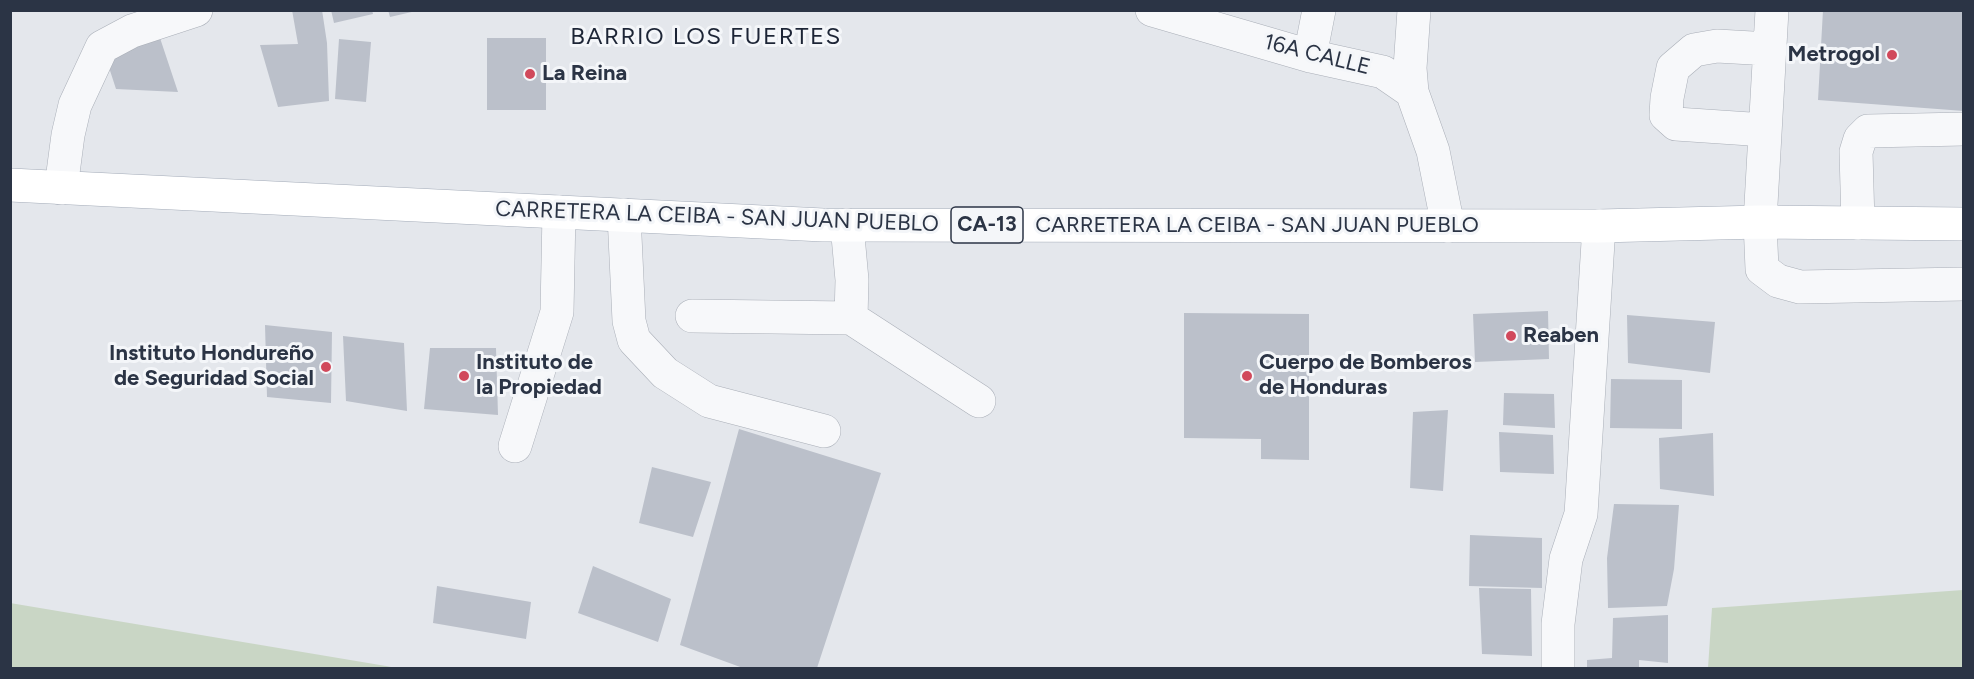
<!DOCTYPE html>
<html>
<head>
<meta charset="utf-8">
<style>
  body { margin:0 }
  #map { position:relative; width:1974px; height:679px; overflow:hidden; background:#e4e7ec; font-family:Figtree,sans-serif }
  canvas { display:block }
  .frame { position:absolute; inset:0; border:12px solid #2b3445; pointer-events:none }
</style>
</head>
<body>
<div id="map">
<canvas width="1974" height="679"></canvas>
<div class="frame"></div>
</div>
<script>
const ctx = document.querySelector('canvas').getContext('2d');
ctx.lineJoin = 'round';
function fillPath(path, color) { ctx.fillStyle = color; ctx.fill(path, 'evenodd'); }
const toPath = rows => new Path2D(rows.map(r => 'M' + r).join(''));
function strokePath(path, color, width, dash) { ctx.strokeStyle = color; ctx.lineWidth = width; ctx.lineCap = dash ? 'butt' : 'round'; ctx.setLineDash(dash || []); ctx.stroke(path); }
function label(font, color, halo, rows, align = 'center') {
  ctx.font = font + ' Figtree,sans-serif'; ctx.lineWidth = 6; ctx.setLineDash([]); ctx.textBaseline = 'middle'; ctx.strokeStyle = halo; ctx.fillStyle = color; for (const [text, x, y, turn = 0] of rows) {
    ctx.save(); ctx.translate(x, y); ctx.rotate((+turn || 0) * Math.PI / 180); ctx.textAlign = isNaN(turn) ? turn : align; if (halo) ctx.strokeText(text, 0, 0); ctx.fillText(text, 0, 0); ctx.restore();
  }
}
fillPath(toPath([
  [1963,590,1963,668,1708,668,1712,608],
  [10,603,386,666,396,668,11,668]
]), '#c9d6c5');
fillPath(toPath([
  [292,10,322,10,327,43,329,101,278,107,260,45,298,44],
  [331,10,372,10,373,14,334,23],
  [388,10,416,10,416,11,390,17],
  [1823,10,1964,10,1964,111,1818,100],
  [158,32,178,92,116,89,103,49],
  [487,38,546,38,546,110,487,110],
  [339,39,371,42,366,102,335,99],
  [1548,311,1549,359,1475,362,1473,314],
  [1184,313,1309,314,1309,460,1261,459,1261,439,1184,438],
  [1627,315,1715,322,1710,373,1628,363],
  [265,325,332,332,331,403,267,397],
  [343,336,404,343,407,411,346,401],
  [430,348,496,348,498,415,424,409],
  [1611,379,1682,380,1682,429,1610,428],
  [1504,393,1554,394,1555,428,1503,425],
  [1448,410,1443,491,1410,488,1413,412],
  [739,429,881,473,817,668,743,668,680,645],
  [1499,432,1553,435,1554,474,1500,472],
  [1713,433,1714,496,1660,489,1659,438],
  [652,467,711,482,693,537,639,523],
  [1614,504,1679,505,1674,569,1667,606,1608,608,1607,558],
  [1470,535,1542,538,1542,588,1469,586],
  [593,566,671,599,658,642,578,613],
  [437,586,531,602,526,639,433,623],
  [1479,588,1531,589,1532,656,1482,654],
  [1668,615,1668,663,1639,660,1639,668,1587,668,1587,660,1612,658,1613,618]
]), '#bbc0ca');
const minor = toPath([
  [1152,10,1310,56,1383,72,1412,92,1433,151,1448,226],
  [1772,10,1760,222,1762,269,1778,281,1800,287,1964,284],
  [1310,56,1319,10],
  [1412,92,1410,68,1414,10],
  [1765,130,1676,124,1666,115,1667,98,1673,68,1694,50,1717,46,1770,49],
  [61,188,68,135,75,105,102,47,132,31,196,10],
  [624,215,629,321,634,340,665,373,709,401,824,431],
  [1858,223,1856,152,1860,139,1868,131,1964,129],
  [847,225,852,280,851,318],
  [692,316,851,318,979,401],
  [515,446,557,312,559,212],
  [1558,668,1558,624,1566,559,1581,514,1599,226]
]);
const major = toPath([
  [10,185,823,225,1599,226,1760,222,1964,224]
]);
strokePath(minor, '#a9aeb7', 34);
strokePath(major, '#a3abb8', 34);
strokePath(minor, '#f7f8fa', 33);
strokePath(major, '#fff', 33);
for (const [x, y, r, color] of [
  [1892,55,6,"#d1495b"],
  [530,74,6,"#d1495b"],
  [1511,336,6,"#d1495b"],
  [326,367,6,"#d1495b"],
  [464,376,6,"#d1495b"],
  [1247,376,6,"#d1495b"]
]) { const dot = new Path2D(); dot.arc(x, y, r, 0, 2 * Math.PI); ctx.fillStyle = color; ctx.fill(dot); strokePath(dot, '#f4f6f9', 2); }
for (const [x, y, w] of [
  [987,225,72]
]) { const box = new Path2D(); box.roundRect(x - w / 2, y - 18, w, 36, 4.5); ctx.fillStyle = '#f4f6f9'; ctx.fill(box); strokePath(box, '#2b3445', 1.5); }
label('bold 21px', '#2b3445', null, [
  ["CA-13",987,225]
]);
label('22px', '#2b3445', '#f4f6f9', [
  ["16A CALLE",1317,55,14],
  ["CARRETERA LA CEIBA - SAN JUAN PUEBLO",717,217,2],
  ["CARRETERA LA CEIBA - SAN JUAN PUEBLO",1257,226]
]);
label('bold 22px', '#2b3445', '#f4f6f9', [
  ["Metrogol",1880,55,"right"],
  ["La Reina",542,74],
  ["Reaben",1523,336],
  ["Instituto Hondureño",314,354,"right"],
  ["de Seguridad Social",314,379,"right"],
  ["Instituto de",476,363],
  ["la Propiedad",476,388],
  ["Cuerpo de Bomberos",1259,363],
  ["de Honduras",1259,388]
], 'left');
ctx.letterSpacing = '1.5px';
label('24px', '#1d2536', '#f4f6f9', [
  ["BARRIO LOS FUERTES",706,37]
]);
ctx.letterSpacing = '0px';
</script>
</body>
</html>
